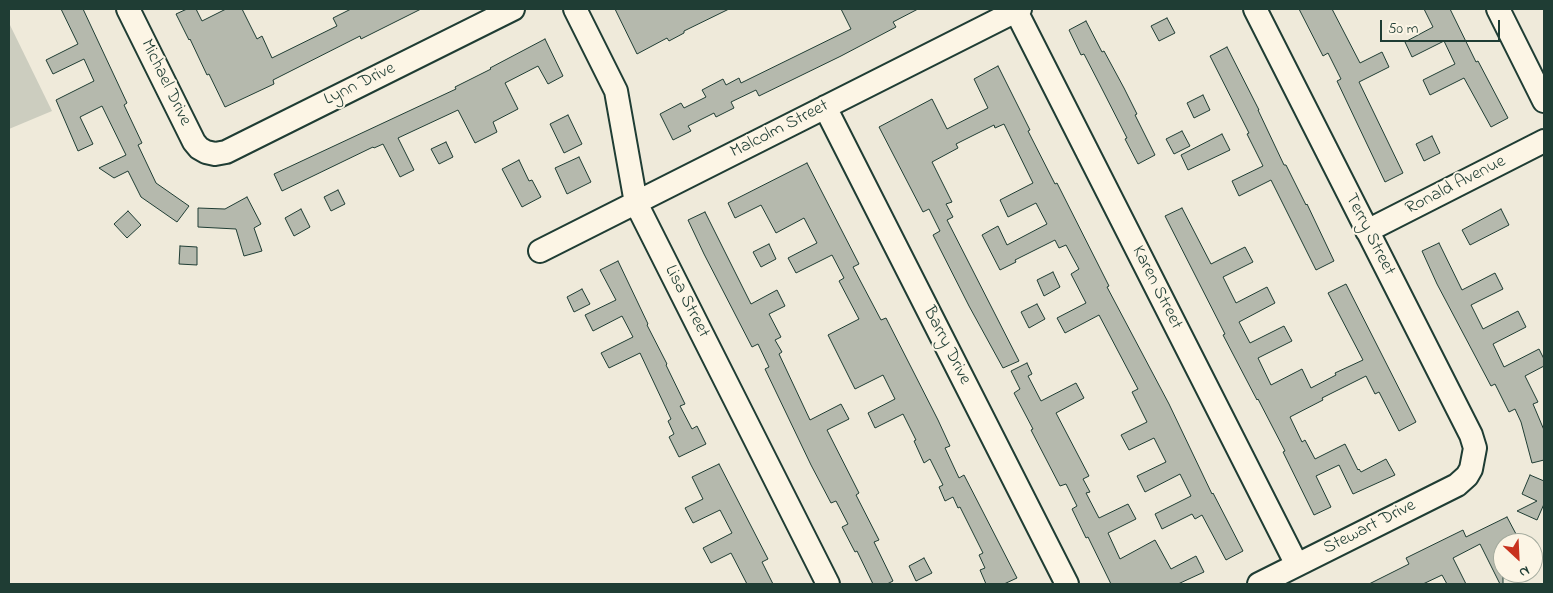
<!DOCTYPE html>
<html>
<head>
<meta charset="utf-8">
<style>
  body { margin:0 }
  #map { position:relative; width:1553px; height:593px; overflow:hidden; background:#efeada; font-family:"Indie Flower",sans-serif }
  canvas { display:block }
  .frame { position:absolute; inset:0; border:10px solid #1f3d34; pointer-events:none }
  .north { position:absolute; left:1493px; top:533px; width:50px; height:50px; box-sizing:border-box; background:#fcf5e5; border:1px solid #a4ab9e; border-radius:50%; rotate:155deg; font-size:14px; font-weight:700; line-height:20px; text-align:center; color:#1f3d34 }
  .north::after { content:''; display:block; margin:auto; width:18px; height:22px; background:#c8321e; clip-path:polygon(50% 0,100% 100%,50% 72%,0 100%) }
  .scale { position:absolute; left:1380px; top:20px; width:120px; height:22px; box-sizing:border-box; border:2px solid #1f3d34; border-top:0; padding-left:6px; font-size:15px; line-height:18px; white-space:nowrap; color:#1f3d34; -webkit-text-stroke:4px #fcf5e5; paint-order:stroke }
</style>
</head>
<body>
<div id="map">
<canvas width="1553" height="593"></canvas>
<div class="frame"></div>
<div class="north">N</div>
<div class="scale">50 m</div>
</div>
<script>
const ctx = document.querySelector('canvas').getContext('2d');
ctx.lineJoin = 'round';
function fillPath(path, color) { ctx.fillStyle = color; ctx.fill(path, 'evenodd'); }
const toPath = rows => new Path2D(rows.map(r => 'M' + r).join(''));
function strokePath(path, color, width, dash) { ctx.strokeStyle = color; ctx.lineWidth = width; ctx.lineCap = dash ? 'butt' : 'round'; ctx.setLineDash(dash || []); ctx.stroke(path); }
function label(font, color, halo, rows, align = 'center') {
  ctx.font = font + ' "Indie Flower",sans-serif'; ctx.lineWidth = 4; ctx.setLineDash([]); ctx.textBaseline = 'middle'; ctx.strokeStyle = halo; ctx.fillStyle = color; for (const [text, x, y, turn = 0] of rows) {
    ctx.save(); ctx.translate(x, y); ctx.rotate((+turn || 0) * Math.PI / 180); ctx.textAlign = isNaN(turn) ? turn : align; if (halo) ctx.strokeText(text, 0, 0); ctx.fillText(text, 0, 0); ctx.restore();
  }
}
fillPath(toPath([
  [9,23,52,111,9,129]
]), '#cccdbf');
const building = toPath([
  [61,9,83,9,127,103,124,105,142,143,138,145,156,183,189,206,177,222,141,197,128,171,114,178,99,168,126,155,102,106,80,117,93,144,78,151,56,100,94,81,84,59,53,74,46,60,78,44,61,9],
  [187,9,196,9,202,21,226,9,242,9,257,39,262,36,272,58,337,26,333,18,351,9,421,9,361,39,360,36,273,80,274,84,225,107,209,74,207,75,190,39,189,40,176,14,187,9],
  [615,9,729,9,684,31,684,33,669,41,667,38,637,54,615,9],
  [841,9,918,9,893,22,896,27,841,56,759,96,756,90,731,102,734,108,716,117,714,113,688,126,691,131,673,140,660,114,681,103,684,108,706,97,702,90,723,79,726,85,739,78,741,83,851,29,841,9],
  [1299,9,1332,9,1360,63,1382,52,1389,67,1359,82,1403,173,1385,182,1337,81,1341,79,1328,53,1323,56,1299,9],
  [1424,9,1450,9,1476,62,1478,61,1508,118,1491,127,1464,78,1430,95,1423,80,1455,64,1444,41,1412,57,1405,42,1433,27,1424,9],
  [1167,18,1175,33,1159,41,1151,26,1167,18],
  [1086,21,1102,52,1104,51,1124,88,1137,114,1135,115,1155,155,1138,164,1125,139,1127,138,1100,85,1084,54,1081,55,1069,30,1086,21],
  [545,39,563,76,548,84,538,66,505,83,518,109,493,122,497,132,475,143,458,110,398,138,414,170,400,177,383,144,374,148,373,147,282,191,274,174,456,89,455,87,491,69,490,68,545,39],
  [1227,47,1259,110,1258,110,1284,165,1286,165,1306,205,1307,204,1334,261,1316,270,1271,180,1239,196,1232,181,1263,166,1247,134,1249,133,1210,56,1227,47],
  [998,66,1030,130,1028,131,1055,184,1057,183,1109,286,1107,287,1169,404,1212,494,1213,493,1243,551,1226,560,1202,515,1195,519,1192,514,1162,529,1155,514,1191,496,1180,474,1145,492,1137,476,1166,462,1154,438,1129,450,1121,435,1147,422,1132,392,1138,389,1099,315,1065,333,1057,318,1086,303,1071,274,1079,269,1066,245,1059,248,1055,240,1015,260,1016,262,1000,270,982,235,998,226,1007,245,1047,224,1036,203,1008,217,1000,200,1033,183,1004,124,995,128,994,125,956,144,958,148,932,162,952,202,946,204,953,217,947,220,1019,361,1003,368,969,306,933,235,940,231,929,209,923,212,879,127,932,99,947,129,988,108,974,79,998,66],
  [1203,95,1210,110,1194,118,1187,103,1203,95],
  [568,115,582,144,564,153,550,124,568,115],
  [1182,131,1190,146,1174,154,1166,139,1182,131],
  [1222,134,1230,150,1188,170,1181,155,1222,134],
  [1432,136,1440,153,1424,161,1416,144,1432,136],
  [446,142,453,157,439,164,431,149,446,142],
  [579,157,591,182,567,194,555,168,579,157],
  [519,160,529,181,532,180,541,197,522,207,502,169,519,160],
  [807,163,859,264,853,267,881,320,886,318,938,420,950,446,945,448,959,478,964,475,1017,578,1004,584,986,584,980,570,985,568,979,555,983,553,960,507,958,508,953,497,945,501,939,487,943,485,930,459,924,463,914,441,916,440,903,414,875,428,868,413,895,399,883,375,855,389,828,335,859,319,839,281,844,278,832,255,796,273,788,258,817,243,804,218,776,233,761,205,735,218,728,203,807,163],
  [338,190,345,204,331,211,324,197,338,190],
  [247,197,261,224,254,228,262,251,244,256,236,229,198,227,198,208,225,209,247,197],
  [1182,208,1211,264,1245,247,1253,262,1223,277,1236,303,1267,287,1275,303,1239,322,1250,343,1284,326,1292,341,1258,358,1271,385,1302,369,1311,388,1336,375,1335,373,1363,360,1328,293,1346,284,1416,422,1399,431,1379,392,1375,394,1366,376,1322,398,1323,400,1290,417,1302,442,1305,440,1315,459,1345,444,1358,470,1359,469,1361,472,1386,459,1395,475,1353,494,1339,465,1316,476,1331,507,1314,515,1283,452,1285,451,1258,399,1257,400,1223,335,1225,334,1165,216,1182,208],
  [301,209,310,227,294,236,285,218,301,209],
  [1501,209,1509,225,1470,245,1462,230,1501,209],
  [128,211,141,225,127,238,114,224,128,211],
  [705,212,751,304,777,290,785,306,769,314,781,337,775,340,782,352,779,354,810,420,841,404,849,419,827,430,859,493,856,495,879,540,874,542,893,581,887,584,873,584,857,551,855,552,842,527,848,524,836,501,831,503,811,465,765,369,769,367,758,344,752,347,704,254,688,220,705,212],
  [1439,243,1462,290,1495,273,1503,289,1471,305,1483,329,1518,311,1526,327,1493,344,1504,367,1539,349,1544,359,1544,366,1525,376,1538,402,1533,404,1544,430,1544,460,1532,463,1521,422,1515,409,1509,412,1495,384,1491,386,1437,284,1422,251,1439,243],
  [769,244,776,259,761,267,753,252,769,244],
  [180,246,197,247,197,265,179,264,180,246],
  [618,261,648,324,647,325,667,364,666,365,685,404,680,406,692,429,697,426,706,444,679,457,669,437,674,434,668,421,671,419,640,353,609,368,601,353,633,337,622,316,593,331,585,315,616,300,600,270,618,261],
  [1053,272,1060,287,1044,296,1037,280,1053,272],
  [582,289,590,304,574,312,567,297,582,289],
  [1037,304,1045,319,1029,328,1021,312,1037,304],
  [1027,363,1032,374,1028,376,1041,401,1076,383,1084,398,1056,413,1089,476,1083,479,1090,492,1086,493,1099,518,1128,504,1136,519,1108,533,1120,559,1155,540,1171,569,1196,556,1204,572,1178,584,1111,584,1088,537,1086,538,1072,509,1077,506,1066,484,1060,486,1031,430,1033,429,1014,393,1020,389,1011,371,1027,363],
  [719,464,768,559,762,562,773,584,747,584,731,553,711,563,703,548,732,533,720,510,693,523,685,508,703,499,692,477,719,464],
  [1530,475,1544,481,1544,504,1537,520,1517,511,1537,501,1522,494,1530,475],
  [1507,517,1516,534,1503,541,1503,584,1500,584,1480,544,1453,558,1466,584,1447,584,1442,575,1423,584,1369,584,1409,564,1406,558,1463,530,1466,537,1507,517],
  [924,558,932,573,916,581,909,566,924,558]
]);
fillPath(building, '#b5b9ad');
strokePath(building, '#1f3d34', 1);
const minor = toPath([
  [128,9,194,142,199,148,206,152,215,154,226,152,513,9],
  [575,9,616,91,636,203,828,584],
  [1255,9,1471,435,1475,448,1471,469,1467,476,1457,485,1259,584],
  [1498,9,1544,101],
  [1016,11,1297,565],
  [825,107,1067,584],
  [1367,231,1544,141],
  [540,251,1020,9]
]);
strokePath(minor, '#1f3d34', 26);
strokePath(minor, '#fcf5e5', 22);
label('18px', '#1f3d34', '#fcf5e5', [
  ["Michael Drive",165,83,64],
  ["Lynn Drive",360,85,-26],
  ["Malcolm Street",780,130,-27],
  ["Ronald Avenue",1456,186,-27],
  ["Terry Street",1369,235,63],
  ["Karen Street",1156,288,63],
  ["Lisa Street",686,302,63],
  ["Barry Drive",946,346,63],
  ["Stewart Drive",1370,528,-27]
]);
</script>
</body>
</html>
